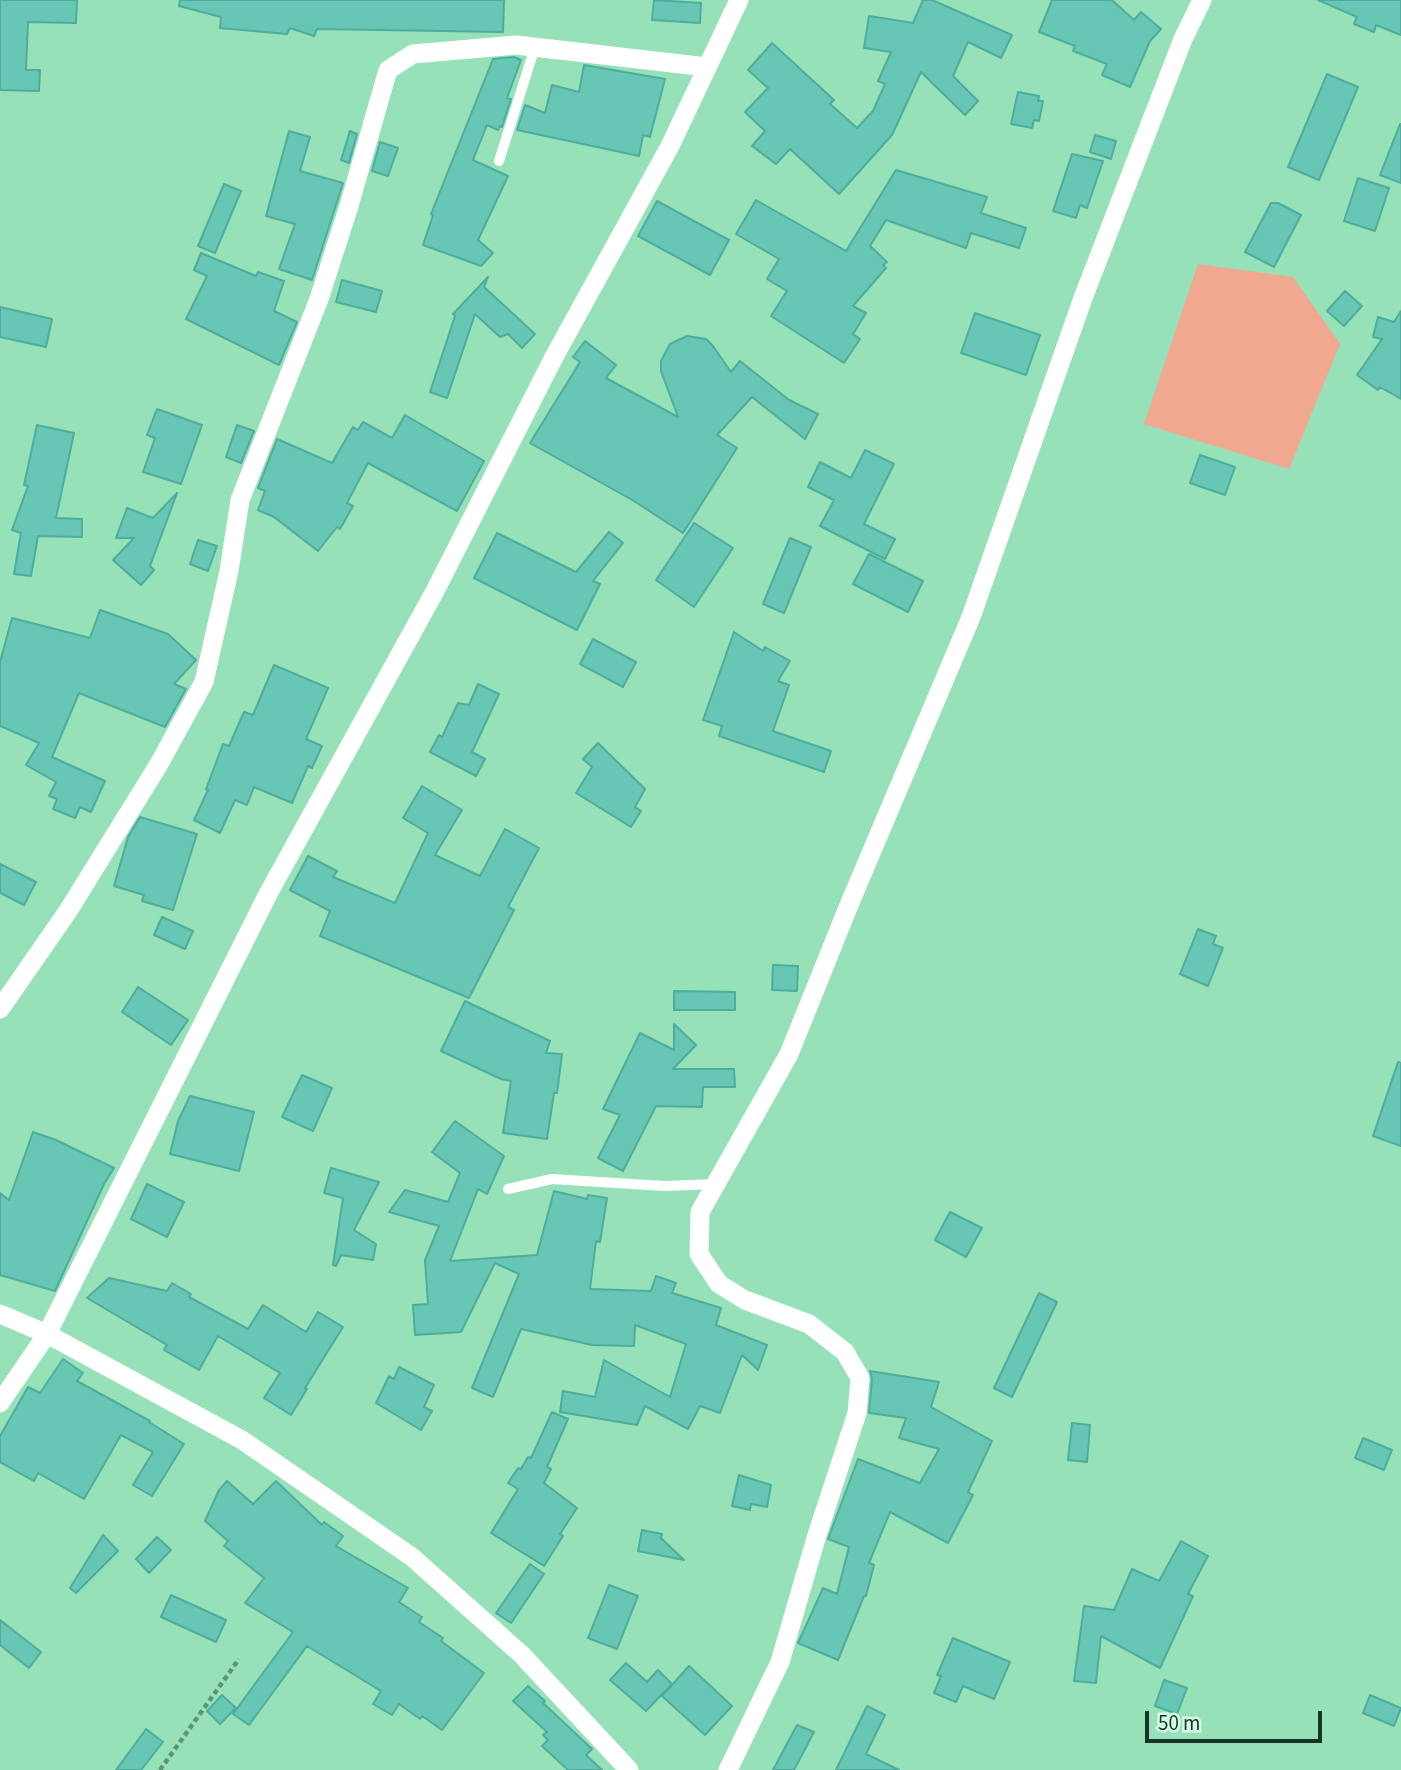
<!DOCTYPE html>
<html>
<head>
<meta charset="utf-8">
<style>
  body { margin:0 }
  #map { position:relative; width:1401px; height:1770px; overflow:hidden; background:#96e1b8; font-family:"Source Sans 3",sans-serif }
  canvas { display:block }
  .scale { position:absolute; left:1145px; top:1711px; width:177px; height:32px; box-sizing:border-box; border:4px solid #163525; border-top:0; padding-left:9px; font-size:21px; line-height:24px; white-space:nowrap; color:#163525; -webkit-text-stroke:5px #d5f9e4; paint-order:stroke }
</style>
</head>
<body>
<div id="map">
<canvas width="1401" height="1770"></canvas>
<div class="scale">50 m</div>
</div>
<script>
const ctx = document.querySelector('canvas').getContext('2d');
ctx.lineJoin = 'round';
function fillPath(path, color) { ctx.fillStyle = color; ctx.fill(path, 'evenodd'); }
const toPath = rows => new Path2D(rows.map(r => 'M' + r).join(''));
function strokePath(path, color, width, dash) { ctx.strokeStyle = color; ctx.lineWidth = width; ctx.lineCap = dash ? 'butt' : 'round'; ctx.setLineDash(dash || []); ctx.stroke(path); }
fillPath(toPath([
  [1198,264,1293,277,1340,344,1289,469,1144,424]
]), '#f0a890');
const building = toPath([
  [0,0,77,0,76,23,28,22,26,70,40,70,39,91,0,90,0,0],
  [180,0,504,0,503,32,317,29,314,36,290,28,287,34,220,28,221,17,179,6,180,0],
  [654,0,701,3,700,23,652,20,654,0],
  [923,0,932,0,1012,35,1001,58,968,42,953,76,978,101,965,115,921,72,892,135,839,194,790,149,776,164,752,146,765,131,745,112,768,88,748,70,772,43,834,100,830,104,857,128,873,111,885,84,878,81,891,52,864,48,869,16,913,23,923,0],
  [1052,0,1112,0,1134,20,1141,12,1161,29,1150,41,1130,87,1102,75,1107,64,1073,51,1075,46,1039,32,1052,0],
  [1318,0,1401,0,1401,35,1376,25,1374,32,1354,24,1357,17,1318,0],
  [514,57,521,60,507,98,511,99,502,127,500,126,498,130,487,125,473,160,508,176,478,240,493,253,481,266,423,245,433,215,431,214,493,59,514,57],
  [584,65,665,79,650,137,643,135,639,156,517,130,525,105,545,113,552,85,579,92,584,65],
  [1327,74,1358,87,1319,180,1288,167,1327,74],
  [1018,92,1039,96,1038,101,1043,101,1039,121,1034,120,1032,128,1011,124,1018,92],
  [1400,124,1401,124,1401,183,1380,175,1400,124],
  [289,131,310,137,300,171,343,183,312,280,279,269,295,224,266,216,289,131],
  [350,131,357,134,349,163,341,160,350,131],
  [1095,135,1116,141,1111,159,1090,152,1095,135],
  [380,142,398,148,388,176,372,171,380,142],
  [1072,154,1103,161,1087,208,1080,205,1076,218,1053,211,1072,154],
  [896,170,987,197,981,213,1026,228,1019,248,971,233,966,248,886,220,870,246,887,262,883,265,886,268,853,306,866,313,853,334,860,339,844,363,771,316,787,291,767,279,779,259,736,234,756,200,846,251,896,170],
  [1358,178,1389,188,1375,231,1344,221,1358,178],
  [224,184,241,191,215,253,198,246,224,184],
  [657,201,729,240,710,275,638,236,657,201],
  [1271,203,1278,203,1301,215,1274,267,1245,252,1271,203],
  [201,253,256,276,258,272,284,281,274,311,297,322,279,365,186,319,207,276,194,270,201,253],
  [488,277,484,287,535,334,522,348,508,334,500,337,475,314,447,398,430,392,455,316,453,314,488,277],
  [342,280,382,291,376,312,336,302,342,280],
  [1345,291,1362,306,1344,326,1327,311,1345,291],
  [0,307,52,319,46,347,0,337,0,307],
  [1401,311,1401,399,1380,387,1378,390,1357,375,1382,339,1373,337,1378,317,1394,322,1401,311],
  [975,313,1040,335,1026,375,961,353,975,313],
  [687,336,706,339,713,346,731,372,740,361,789,400,818,414,805,439,752,397,717,435,737,448,683,533,634,501,530,443,580,362,573,357,585,341,616,365,606,378,678,417,661,371,661,361,670,344,687,336],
  [157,409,202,425,181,484,143,472,155,438,147,435,157,409],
  [405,415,484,461,457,511,368,463,347,503,353,506,340,529,337,527,318,551,274,517,258,510,265,491,258,488,277,439,332,463,353,427,358,430,363,422,392,438,405,415],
  [37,425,74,433,56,518,82,519,82,537,38,536,31,576,14,574,21,533,12,530,28,486,24,485,37,425],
  [237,425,254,431,241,463,226,457,237,425],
  [865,450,894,464,864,524,895,539,885,559,820,526,834,500,808,487,820,462,851,478,865,450],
  [1200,455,1235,467,1225,495,1190,483,1200,455],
  [177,493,150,566,154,570,141,585,113,560,134,538,116,538,127,508,153,518,177,493],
  [694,523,733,548,694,607,656,580,694,523],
  [609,532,623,543,593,581,600,584,577,630,474,578,497,533,576,572,609,532],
  [790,538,811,547,784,613,763,604,790,538],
  [198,540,217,546,208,571,190,564,198,540],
  [869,554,923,581,908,612,853,584,869,554],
  [100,610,168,634,196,660,174,684,186,689,165,727,79,693,52,757,105,781,91,812,80,807,75,818,53,809,57,799,49,796,56,782,26,765,39,743,0,726,0,662,12,618,90,638,100,610],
  [734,632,763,651,765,647,790,661,778,681,789,685,773,731,831,751,824,772,719,736,722,726,703,720,734,632],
  [593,639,636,662,623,687,580,664,593,639],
  [274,665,328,688,306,739,322,746,312,768,308,766,292,803,254,787,247,805,235,800,220,833,194,820,208,790,206,789,223,744,229,746,244,712,253,715,274,665],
  [478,684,499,694,472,752,485,759,476,776,430,752,439,735,442,737,458,703,469,705,478,684],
  [598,743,645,789,635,807,641,811,631,827,576,793,592,767,583,759,598,743],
  [422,786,462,810,435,855,480,876,505,829,539,848,508,907,514,910,469,998,320,936,330,911,290,890,308,856,337,871,333,877,395,903,428,833,403,818,422,786],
  [140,817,197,834,173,910,142,901,144,895,114,886,128,837,140,817],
  [0,864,36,882,24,905,0,893,0,864],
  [162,917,193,931,185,949,154,935,162,917],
  [1198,929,1216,936,1213,944,1223,948,1208,986,1180,974,1198,929],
  [773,965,798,966,797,991,772,990,773,965],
  [138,987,188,1020,171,1045,122,1012,138,987],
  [674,991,735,992,735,1010,674,1010,674,991],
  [465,1001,550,1041,546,1053,562,1054,557,1093,554,1093,547,1139,503,1133,511,1081,501,1079,441,1051,465,1001],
  [674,1024,696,1045,673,1069,734,1069,735,1087,703,1087,702,1107,656,1106,623,1171,598,1158,620,1115,603,1109,640,1033,674,1050,674,1024],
  [1398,1062,1401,1063,1401,1146,1373,1136,1398,1062],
  [302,1075,332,1088,313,1131,282,1117,302,1075],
  [190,1096,254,1112,239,1171,170,1154,178,1121,190,1096],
  [455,1121,504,1156,487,1194,478,1189,450,1261,537,1255,554,1191,587,1199,588,1195,607,1198,600,1242,596,1241,590,1289,651,1291,656,1276,676,1283,672,1293,721,1308,716,1325,767,1345,758,1370,742,1355,720,1413,700,1406,688,1429,645,1406,637,1425,560,1412,563,1391,595,1397,604,1360,670,1397,686,1344,635,1325,634,1346,592,1345,521,1329,493,1397,472,1388,519,1274,495,1263,461,1332,415,1335,413,1305,428,1304,425,1260,439,1226,389,1212,405,1190,448,1202,460,1173,432,1152,455,1121],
  [33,1132,56,1140,114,1168,104,1184,55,1291,0,1275,0,1193,9,1200,33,1132],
  [331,1168,379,1182,354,1230,376,1244,373,1260,341,1255,336,1266,333,1265,343,1198,324,1193,331,1168],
  [147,1184,184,1202,167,1237,131,1219,147,1184],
  [950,1212,982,1228,966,1257,935,1240,950,1212],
  [109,1278,167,1291,172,1283,191,1294,189,1297,248,1329,263,1305,306,1332,318,1312,343,1327,305,1388,307,1389,291,1415,264,1398,280,1373,218,1336,199,1370,164,1350,167,1345,87,1298,109,1278],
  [1039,1293,1057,1302,1012,1397,994,1388,1039,1293],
  [63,1359,83,1373,77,1381,150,1421,149,1422,184,1444,152,1496,133,1485,153,1452,121,1435,84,1499,38,1473,34,1481,0,1462,0,1436,28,1387,40,1393,63,1359],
  [399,1367,434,1385,424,1407,432,1411,421,1430,376,1403,389,1376,394,1379,399,1367],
  [870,1371,939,1382,931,1407,992,1441,968,1492,973,1495,948,1543,890,1512,869,1563,874,1565,866,1596,864,1596,838,1660,798,1643,823,1588,837,1594,849,1547,828,1539,858,1459,920,1483,939,1449,899,1438,906,1418,869,1413,872,1379,870,1371],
  [552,1412,568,1419,547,1467,551,1469,544,1483,577,1508,560,1534,563,1536,544,1566,491,1533,518,1489,508,1483,518,1468,521,1469,528,1457,531,1458,552,1412],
  [1072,1423,1090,1425,1087,1462,1068,1460,1072,1423],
  [1363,1438,1392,1450,1384,1470,1355,1458,1363,1438],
  [739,1475,771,1485,767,1507,751,1504,750,1510,732,1506,739,1475],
  [227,1481,253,1504,276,1481,322,1525,324,1522,343,1536,336,1546,408,1588,399,1602,422,1617,419,1622,443,1638,441,1641,484,1673,442,1730,422,1716,420,1719,399,1704,392,1715,373,1704,381,1691,307,1646,249,1725,233,1714,293,1632,245,1603,264,1578,224,1546,228,1541,205,1521,219,1490,227,1481],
  [642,1530,662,1534,661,1538,684,1560,638,1551,642,1530],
  [103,1535,118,1551,76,1593,70,1588,103,1535],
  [157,1537,171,1550,149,1573,136,1559,157,1537],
  [1181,1541,1208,1556,1188,1594,1193,1596,1160,1668,1101,1636,1096,1683,1074,1681,1084,1606,1114,1610,1132,1569,1159,1581,1181,1541],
  [530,1564,544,1574,511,1623,496,1613,530,1564],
  [609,1585,638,1596,617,1649,588,1638,609,1585],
  [171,1595,226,1620,216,1642,161,1617,171,1595],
  [0,1620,41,1652,29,1668,0,1645,0,1620],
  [953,1638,1010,1662,994,1699,963,1686,956,1702,934,1693,941,1676,937,1675,953,1638],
  [626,1663,647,1682,658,1670,672,1684,646,1711,610,1680,626,1663],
  [689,1666,732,1706,705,1735,662,1696,689,1666],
  [1164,1680,1187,1688,1177,1714,1155,1706,1164,1680],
  [528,1686,545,1701,543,1703,592,1749,586,1755,602,1770,568,1770,542,1746,548,1740,543,1735,547,1732,513,1701,528,1686],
  [222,1695,236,1708,220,1724,207,1711,222,1695],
  [1370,1695,1401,1708,1394,1726,1363,1713,1370,1695],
  [867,1706,885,1715,866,1754,899,1770,836,1770,867,1706],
  [797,1725,814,1732,794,1770,773,1770,797,1725],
  [146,1729,163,1742,141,1770,116,1770,146,1729]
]);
fillPath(building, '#68c6b4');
strokePath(building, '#4ead9c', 2);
strokePath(toPath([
  [160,1770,239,1659]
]), '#5c9476', 4.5, [5, 3.5]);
strokePath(toPath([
  [499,161,535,47],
  [508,1189,552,1179,664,1186,716,1184]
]), '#fff', 10);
strokePath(toPath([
  [0,1009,68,911,159,764,204,682,229,571,240,500,319,299,349,206,388,70,413,54,516,45,707,67],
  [0,1314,47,1334,242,1440,412,1557,522,1655,629,1770],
  [0,1403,47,1334,268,894,435,591,554,357,670,146,739,0],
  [728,1770,780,1662,817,1535,857,1413,860,1378,845,1352,809,1324,745,1300,719,1284,699,1254,700,1212,789,1054,849,905,971,617,1083,298,1183,39,1202,0]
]), '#fff', 19);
</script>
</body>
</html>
